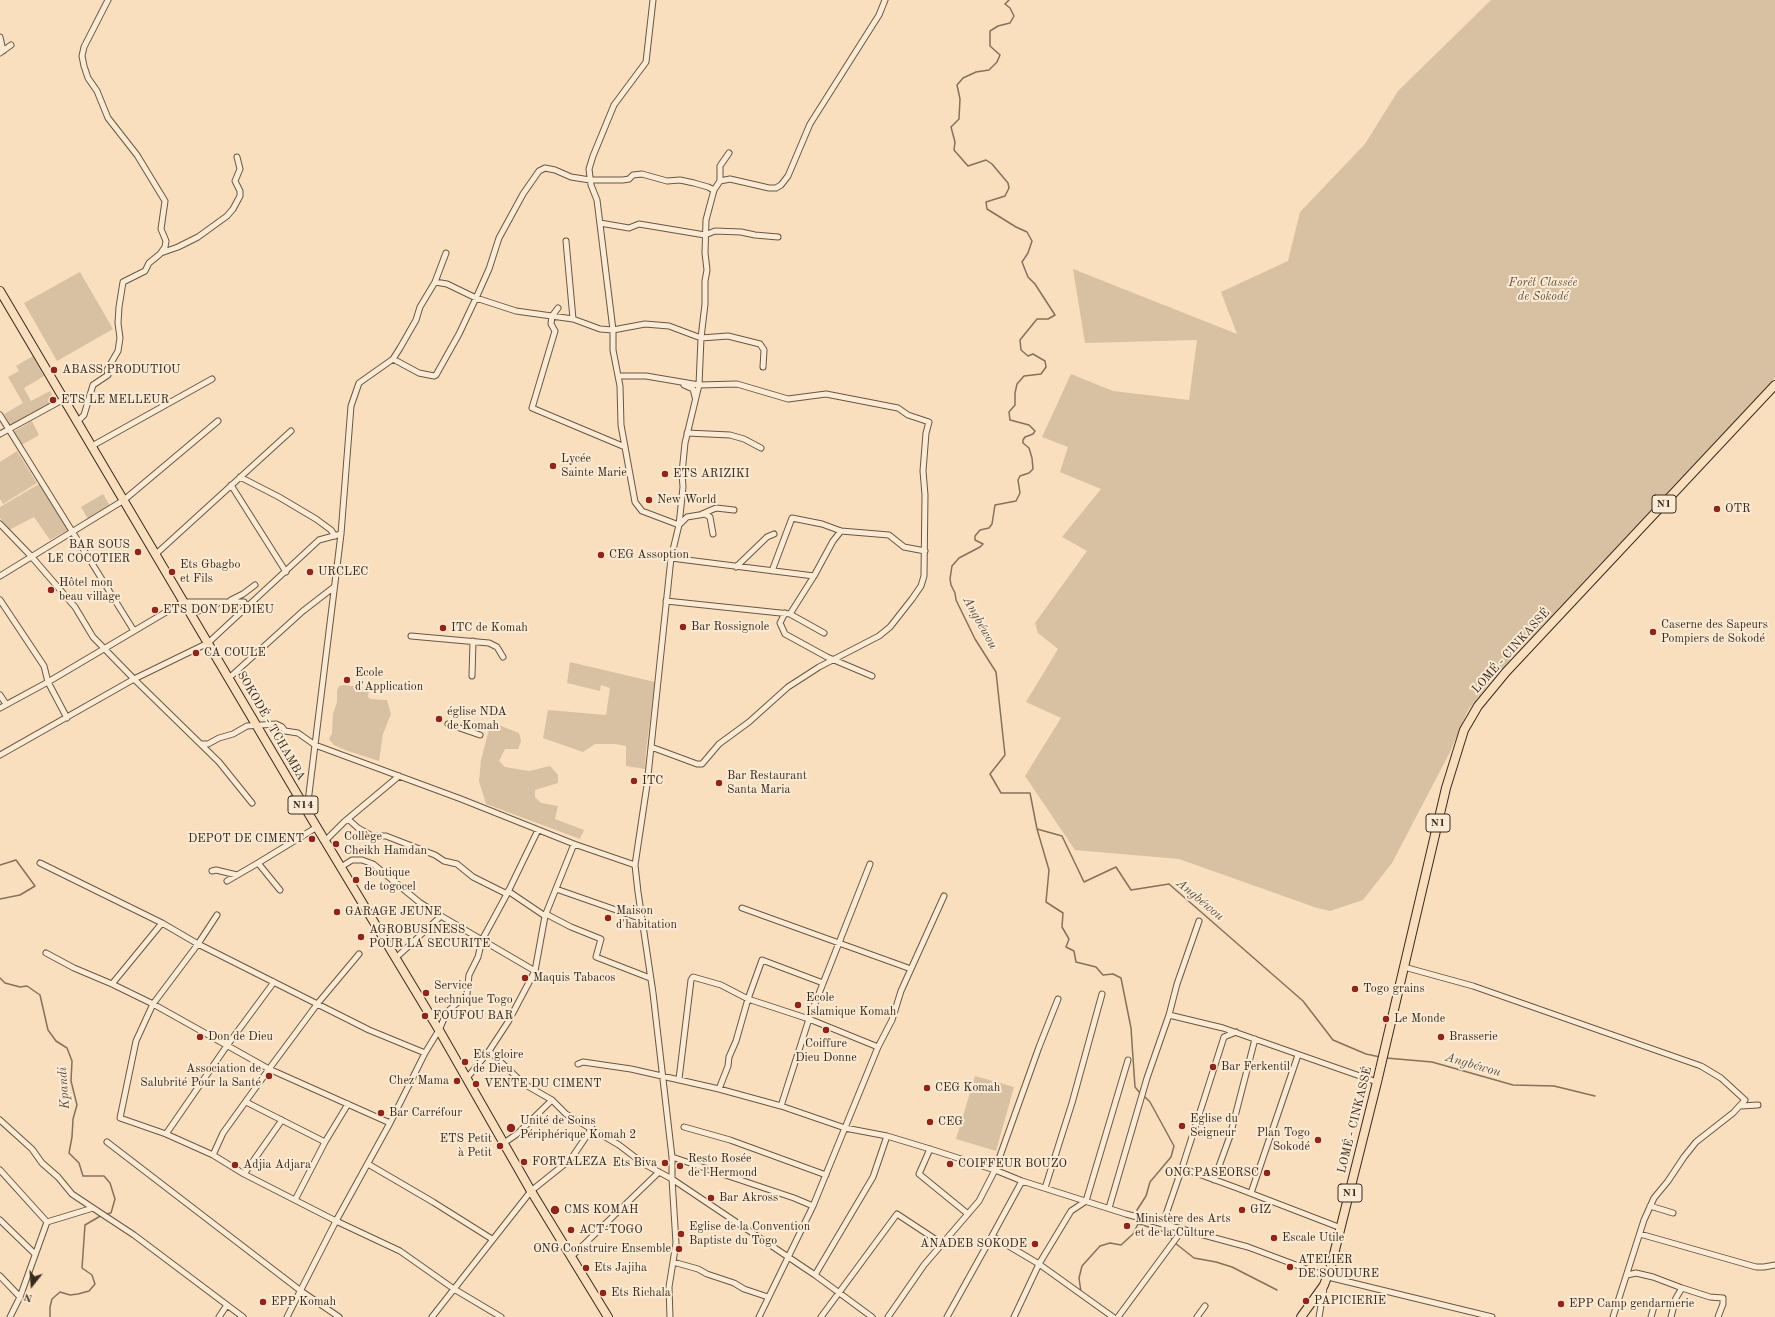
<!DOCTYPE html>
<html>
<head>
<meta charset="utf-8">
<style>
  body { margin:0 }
  #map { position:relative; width:1775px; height:1317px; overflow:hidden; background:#f9dfbd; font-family:"Old Standard TT",serif }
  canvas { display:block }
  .north { position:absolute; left:12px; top:1265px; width:40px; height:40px; -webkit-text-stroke:3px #fbead4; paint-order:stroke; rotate:197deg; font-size:11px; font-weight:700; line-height:16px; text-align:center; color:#392a1e }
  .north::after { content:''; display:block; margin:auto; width:14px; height:18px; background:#392a1e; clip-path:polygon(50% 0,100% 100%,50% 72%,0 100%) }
</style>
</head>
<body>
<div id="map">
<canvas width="1775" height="1317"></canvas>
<div class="north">N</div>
</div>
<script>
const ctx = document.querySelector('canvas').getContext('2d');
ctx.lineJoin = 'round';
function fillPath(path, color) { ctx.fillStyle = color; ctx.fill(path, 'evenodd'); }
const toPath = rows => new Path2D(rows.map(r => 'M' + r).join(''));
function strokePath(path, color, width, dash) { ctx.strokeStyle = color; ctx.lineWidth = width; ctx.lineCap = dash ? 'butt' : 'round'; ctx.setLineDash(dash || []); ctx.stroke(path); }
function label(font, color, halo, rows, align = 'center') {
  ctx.font = font + ' "Old Standard TT",serif'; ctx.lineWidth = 4; ctx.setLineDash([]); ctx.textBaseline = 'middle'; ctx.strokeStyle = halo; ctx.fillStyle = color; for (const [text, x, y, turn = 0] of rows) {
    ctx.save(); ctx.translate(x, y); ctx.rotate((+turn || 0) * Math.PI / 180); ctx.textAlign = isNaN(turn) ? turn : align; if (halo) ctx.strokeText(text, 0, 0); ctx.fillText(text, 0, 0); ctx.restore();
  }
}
fillPath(toPath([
  [1491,0,1775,0,1775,378,1496,675,1479,696,1467,712,1450,752,1392,863,1363,900,1330,911,1317,908,1179,859,1075,850,1025,776,1061,718,1026,702,1058,649,1038,633,1035,623,1087,551,1062,537,1101,489,1060,472,1068,447,1042,437,1071,374,1113,391,1189,400,1197,340,1085,343,1073,269,1237,334,1221,292,1288,261,1300,212,1365,144,1398,91],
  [80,272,113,329,57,361,24,303],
  [33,356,44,376,24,388,31,401,50,391,53,396,49,398,52,403,10,426,4,414,23,403,8,377,19,371,16,366],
  [32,421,39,435,20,446,13,432],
  [17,451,37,483,3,504,0,499,0,462],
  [39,484,68,530,50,540,34,517,9,530,0,518,0,507],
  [103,494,110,506,88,519,81,507],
  [570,662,655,682,646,751,645,769,626,766,626,746,615,744,595,744,583,752,543,738,548,710,606,715,610,688,601,685,600,691,567,683],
  [344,685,369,689,368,697,370,699,387,700,391,714,383,734,379,761,348,751,334,745,329,739,332,733,333,714,337,702,337,691,339,686],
  [491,722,519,733,521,741,518,749,505,749,499,761,505,767,529,771,550,766,558,775,558,783,535,790,535,797,541,803,558,806,555,819,584,830,580,839,486,804,479,781,481,760],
  [975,1076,1014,1087,996,1151,956,1139]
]), '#d8c0a2');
strokePath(toPath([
  [1009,0,1005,4,1010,8,1014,16,1010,23,998,26,990,31,990,46,1000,55,997,62,989,70,976,72,963,78,957,85,960,99,959,119,951,127,955,142,954,150,968,166,986,160,992,164,1008,183,1009,188,1005,196,986,202,987,209,1016,227,1027,232,1032,241,1028,253,1022,262,1028,277,1035,284,1055,315,1048,319,1037,319,1020,340,1021,350,1028,356,1033,354,1045,361,1046,367,1041,374,1024,376,1017,384,1015,393,1015,405,1009,412,1010,420,1029,425,1035,431,1033,434,1025,437,1023,440,1023,443,1029,448,1032,458,1033,469,1029,473,1020,476,1018,480,1020,493,1016,501,995,505,992,524,989,528,980,530,975,536,975,540,983,544,980,547,959,558,952,566,950,579,951,585,955,593,956,600,975,639,996,672,1005,755,990,774,1001,793,1030,793,1037,829,1062,836,1084,882,1116,867,1131,890,1169,884,1303,1001,1333,1040,1366,1054,1380,1057],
  [1037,829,1049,870,1046,902,1063,913,1062,927,1069,939,1066,947,1074,951,1076,962,1096,967,1103,975,1113,974,1121,978,1131,1028,1135,1087,1140,1093],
  [0,865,16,860,35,886,20,895,0,899],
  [0,978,5,983,20,987,27,986,40,995,48,1030,56,1041,67,1048,72,1061,71,1081,77,1105,73,1119,72,1137,69,1153,79,1163,83,1176,104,1176,110,1183,115,1199,111,1213,106,1214],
  [1386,1058,1432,1062,1513,1085,1554,1086,1595,1096],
  [1138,1215,1137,1210,1146,1196,1150,1182,1171,1157,1174,1146,1150,1102,1143,1095],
  [1138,1219,1139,1224,1168,1233,1173,1240],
  [1175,1243,1194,1258,1216,1262,1232,1267,1277,1290],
  [1081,1292,1079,1278,1082,1266,1100,1246,1110,1243,1121,1245,1133,1234,1138,1224],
  [50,1317,50,1307,52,1299,60,1292,70,1295,78,1294,89,1291,95,1284,92,1275,82,1268,85,1225,102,1215]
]), '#85715d', 1.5);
const minor = toPath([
  [653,0,646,62,614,105,593,156,589,169,591,185,597,200,613,330,613,350,620,386,621,425,635,502,642,511,679,525,687,517,705,514,710,517,713,534],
  [0,37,3,51],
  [0,53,11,45],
  [720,181,720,166,729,153],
  [600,223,629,228,639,224,705,235,715,231,741,232,755,235,778,237],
  [566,241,573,319],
  [161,253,178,247,198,237,227,216,233,209,240,196,240,191,235,181,240,169,237,157],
  [435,282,447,284,476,298,516,311,573,319,600,329,613,330,645,324,669,326,701,338,728,336,760,344,764,350,763,367],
  [558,308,552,316,551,324,555,331,532,408,625,447],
  [393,359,419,373,434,376,436,375,459,334,476,298,489,269,499,238,523,194,539,171,545,168,555,170,571,177,590,180,623,180,629,179,633,175,642,174,667,181,680,180,694,183,708,187,714,190],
  [618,376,646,376,699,385,737,384,788,399,826,394,898,408,908,415,929,422,926,433,923,471,925,495,924,576,921,586,912,599,890,627,879,636,819,667,788,687,749,722,719,744,702,764,697,764,651,747],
  [684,385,693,389,695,397],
  [0,415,134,631],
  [78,421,84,415,93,385,108,375,107,370,118,351,120,338,118,323,119,307,123,282,145,271,149,263,160,254,165,247,166,241,161,229,165,201,137,155,108,118,97,91,88,78,84,66,82,56,84,47,108,0],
  [687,433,730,435,744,439,761,448],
  [0,434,64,399],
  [92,446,212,379],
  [240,477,279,497,316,519,331,530,335,536],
  [231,485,286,572],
  [702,514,716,508,734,510],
  [0,524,31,556,75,607,93,637,134,679,219,762,252,803],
  [156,554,291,431],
  [671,558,814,576],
  [736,567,767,537,774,534],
  [772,571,792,518,822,524,841,531,889,535,904,547,925,551],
  [0,576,124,500,218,421],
  [0,600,44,666,48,682,67,718],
  [231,600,243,594,255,585],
  [666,601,790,614,814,576,833,541,841,531],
  [190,613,209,608,217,604],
  [785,613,780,623,785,634,827,657,872,676],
  [790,614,824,633],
  [411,636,489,643,497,647,503,657],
  [472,676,473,641],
  [229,678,303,611,334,587],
  [0,695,6,704],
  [0,708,48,682,183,602,244,602],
  [448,724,480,735],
  [201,744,208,744,219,738,233,734,247,726,276,724,282,727,285,731,298,733,315,745,461,799,574,844,635,865],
  [0,755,134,679,208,643,319,540,341,534],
  [307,810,341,534,351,406,359,383,393,359,400,348,416,320,420,307,435,282,446,253],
  [348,819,358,828,372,836,386,836,435,855,444,861,457,864,473,877,507,894],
  [325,841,344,822,399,776],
  [40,863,162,923,198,944,369,1030,425,1053],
  [341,867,352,860,362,860,373,864,419,902,441,916,535,971],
  [212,871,216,870,237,875],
  [227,881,258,863],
  [556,889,642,919],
  [280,890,258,863,317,827],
  [508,891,545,916],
  [742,908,911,969],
  [546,914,571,927,601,939,596,957,650,978],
  [217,915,198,944,153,1004,136,1041,120,1118,166,1134,213,1155,244,1174,336,1221,390,1123,425,1053,439,1030,447,1012,467,994,469,975,478,957,482,940,507,894,538,830],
  [46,953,74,968,112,984,153,1004,269,1069,390,1123],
  [399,955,441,916],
  [1404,967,1473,986,1701,1066,1721,1078,1745,1100,1733,1113,1696,1142,1684,1157,1668,1181,1654,1198,1644,1220,1613,1317],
  [112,984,162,923],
  [1169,1015,1223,1028,1377,1082],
  [489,1051,524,1084,552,1100,566,1114,619,1145,644,1164,672,1179,815,1275,872,1317],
  [578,1064,583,1062,631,1069,719,1089,781,1106,845,1128,887,1136,930,1149,995,1170,1022,1181,1126,1214,1248,1247,1328,1277,1492,1317],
  [467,1078,489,1051,508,1022,535,971,545,916,574,844],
  [679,1079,691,980,693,977,721,985,748,999,809,1019,878,1047],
  [719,1089,728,1066,729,1057,736,1041,748,999,762,960,823,983],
  [246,1102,325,1142],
  [781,1106,809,1019,870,864],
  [1741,1106,1758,1105],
  [0,1120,32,1149,42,1163,58,1177,72,1194,93,1208],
  [684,1127,730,1140,826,1175],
  [166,1134,226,1047,274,982],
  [107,1142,301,1291,339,1317],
  [504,1143,517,1134,552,1100],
  [930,1149,919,1174,968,1214],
  [213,1155,223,1133,269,1069,318,1003,359,954],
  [672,1157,794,1198,813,1206],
  [368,1164,433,1202,492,1239],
  [1182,1168,1237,1188,1341,1228],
  [0,1170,47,1222],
  [244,1174,282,1120],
  [1214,1180,1230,1136,1255,1039],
  [1022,1181,992,1236,1039,1264,1113,1317],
  [1045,1188,1072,1103,1102,994],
  [1251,1193,1298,1055],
  [295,1200,325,1142,348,1104],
  [1650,1206,1673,1213],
  [1109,1208,1147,1078,1169,1015,1177,984,1199,921],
  [0,1220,35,1254],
  [47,1222,93,1208,134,1235,243,1317],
  [1163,1223,1182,1168,1224,1037,1236,1032],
  [1640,1234,1756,1267,1764,1267,1775,1265],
  [572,1256,659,1172],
  [673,1262,698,1269,707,1274,734,1283,744,1289,768,1297],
  [815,1275,873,1177,887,1136],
  [1627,1275,1636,1273,1653,1277,1682,1288],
  [0,1276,20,1297],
  [10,1317,20,1297,47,1222],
  [219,1317,227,1305],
  [287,1317,336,1221,400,1251,454,1289,501,1317],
  [432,1317,531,1191,571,1159,592,1128],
  [670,1317,669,1287,676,1243,672,1179,672,1157,653,993,638,892,635,865,647,785,671,558,679,525,683,487,682,473,685,443,699,385,701,338,705,304,705,281,707,270,705,253,706,220,714,190,720,181,730,179,769,188,776,188,781,185,788,176,810,124,879,15,885,0],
  [759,1317,813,1206,878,1047,892,1020,901,991,944,896],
  [821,1317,897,1214,941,1243],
  [888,1317,924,1265,979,1201,995,1170,1039,1047,1058,999],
  [947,1317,992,1236],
  [1014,1317,1039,1264,1071,1211,1086,1201,1128,1060],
  [1118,1317,1183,1229],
  [1197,1317,1205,1306],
  [1319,1317,1324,1288],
  [1651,1317,1655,1303],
  [1671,1317,1676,1298,1682,1288,1710,1297,1723,1298,1723,1304,1718,1317]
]);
const primary = toPath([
  [0,291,307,811,439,1030,531,1191,608,1317]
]);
const trunk = toPath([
  [1301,1317,1324,1285,1331,1266,1377,1082,1446,788,1464,730,1478,706,1506,672,1775,385]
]);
strokePath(minor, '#695746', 7);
strokePath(primary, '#392a1e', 10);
strokePath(trunk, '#392a1e', 10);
strokePath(minor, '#fbead4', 5);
strokePath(primary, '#f9dfbd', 8);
strokePath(trunk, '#f9dfbd', 8);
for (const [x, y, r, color] of [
  [54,370,4,"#8f2418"],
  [53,400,4,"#8f2418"],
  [553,466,4,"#8f2418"],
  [665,474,4,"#8f2418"],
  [649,500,4,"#8f2418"],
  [1717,509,4,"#8f2418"],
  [138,552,4,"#8f2418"],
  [601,555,4,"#8f2418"],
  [172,572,4,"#8f2418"],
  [310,572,4,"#8f2418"],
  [51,590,4,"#8f2418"],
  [155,610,4,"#8f2418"],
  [683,627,4,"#8f2418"],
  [443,628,4,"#8f2418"],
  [1653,632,4,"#8f2418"],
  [196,653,4,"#8f2418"],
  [347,680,4,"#8f2418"],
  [439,719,4,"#8f2418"],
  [634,781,4,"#8f2418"],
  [719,783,4,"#8f2418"],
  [312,839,4,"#8f2418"],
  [336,844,4,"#8f2418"],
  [356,880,4,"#8f2418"],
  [337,912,4,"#8f2418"],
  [608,918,4,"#8f2418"],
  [361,937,4,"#8f2418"],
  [525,978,4,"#8f2418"],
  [1355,989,4,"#8f2418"],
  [426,993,4,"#8f2418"],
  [798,1005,4,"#8f2418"],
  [425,1016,4,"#8f2418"],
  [1386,1019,4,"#8f2418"],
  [826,1030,4,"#8f2418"],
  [200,1037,4,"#8f2418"],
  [1441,1037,4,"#8f2418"],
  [465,1062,4,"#8f2418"],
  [1213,1067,4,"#8f2418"],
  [269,1076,4,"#8f2418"],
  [457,1081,4,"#8f2418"],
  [476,1084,4,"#8f2418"],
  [927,1088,4,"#8f2418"],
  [381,1113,4,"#8f2418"],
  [930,1122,4,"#8f2418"],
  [1182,1126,4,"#8f2418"],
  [511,1128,5,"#8f2418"],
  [1318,1140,4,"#8f2418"],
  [500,1146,4,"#8f2418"],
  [524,1162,4,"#8f2418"],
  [665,1163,4,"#8f2418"],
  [950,1164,4,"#8f2418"],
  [235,1165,4,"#8f2418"],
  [680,1166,4,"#8f2418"],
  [1267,1173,4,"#8f2418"],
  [711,1198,4,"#8f2418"],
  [555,1210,5,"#8f2418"],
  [1242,1210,4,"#8f2418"],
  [1127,1226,4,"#8f2418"],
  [571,1230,4,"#8f2418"],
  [681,1234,4,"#8f2418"],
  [1274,1238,4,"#8f2418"],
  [1035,1244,4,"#8f2418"],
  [679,1249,4,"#8f2418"],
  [1290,1267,4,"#8f2418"],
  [586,1268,4,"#8f2418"],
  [603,1293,4,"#8f2418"],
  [1306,1301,4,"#8f2418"],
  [263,1302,4,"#8f2418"],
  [1561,1304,4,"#8f2418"]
]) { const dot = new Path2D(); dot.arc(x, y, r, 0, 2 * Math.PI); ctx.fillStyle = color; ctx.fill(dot); strokePath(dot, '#fbead4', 1.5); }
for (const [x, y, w] of [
  [1664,504,24],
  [303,805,30],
  [1438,823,24],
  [1350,1193,24]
]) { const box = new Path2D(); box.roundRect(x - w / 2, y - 9, w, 18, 3); ctx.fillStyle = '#fbead4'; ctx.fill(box); strokePath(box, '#392a1e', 1); }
label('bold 11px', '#392a1e', null, [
  ["N1",1664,504],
  ["N14",303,805],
  ["N1",1438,823],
  ["N1",1350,1193]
]);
label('italic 12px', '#61503f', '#fbead4', [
  ["Forêt Classée",1543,283],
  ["de Sokodé",1543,297]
]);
label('12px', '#392a1e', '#fbead4', [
  ["ABASS PRODUTIOU",62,370],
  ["ETS LE MELLEUR",61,400],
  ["Lycée",561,459],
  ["Sainte Marie",561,473],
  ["ETS ARIZIKI",673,474],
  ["New World",657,500],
  ["OTR",1725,509],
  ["BAR SOUS",130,545,"right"],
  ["LE COCOTIER",130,559,"right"],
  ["CEG Assoption",609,555],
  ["Ets Gbagbo",180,565],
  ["et Fils",180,579],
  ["URCLEC",318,572],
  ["Hôtel mon",59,583],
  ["beau village",59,597],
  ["ETS DON DE DIEU",163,610],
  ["Caserne des Sapeurs",1661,625],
  ["Pompiers de Sokodé",1661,639],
  ["Bar Rossignole",691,627],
  ["ITC de Komah",451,628],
  ["CA COULE",204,653],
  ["Ecole",355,673],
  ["d'Application",355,687],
  ["église NDA",447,712],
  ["de Komah",447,726],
  ["Bar Restaurant",727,776],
  ["Santa Maria",727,790],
  ["ITC",642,781],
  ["Collège",344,837],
  ["Cheikh Hamdan",344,851],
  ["DEPOT DE CIMENT",304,839,"right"],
  ["Boutique",364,873],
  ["de togocel",364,887],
  ["Maison",616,911],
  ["d'habitation",616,925],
  ["GARAGE JEUNE",345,912],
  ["AGROBUSINESS",369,930],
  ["POUR LA SECURITE",369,944],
  ["Maquis Tabacos",533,978],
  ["Service",434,986],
  ["technique Togo",434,1000],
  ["Togo grains",1363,989],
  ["Ecole",806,998],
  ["Islamique Komah",806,1012],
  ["FOUFOU BAR",433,1016],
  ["Le Monde",1394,1019],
  ["Don de Dieu",208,1037],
  ["Brasserie",1449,1037],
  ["Coiffure",826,1044,"center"],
  ["Dieu Donne",826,1058,"center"],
  ["Ets gloire",473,1055],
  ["de Dieu",473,1069],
  ["Bar Ferkentil",1221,1067],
  ["Association de",261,1069,"right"],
  ["Salubrité Pour la Santé",261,1083,"right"],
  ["Chez Mama",449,1081,"right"],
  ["VENTE DU CIMENT",484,1084],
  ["CEG Komah",935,1088],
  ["Bar Carréfour",389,1113],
  ["Eglise du",1190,1119],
  ["Seigneur",1190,1133],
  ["Unité de Soins",520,1121],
  ["Périphérique Komah 2",520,1135],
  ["CEG",938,1122],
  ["Plan Togo",1310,1133,"right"],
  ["Sokodé",1310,1147,"right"],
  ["ETS Petit",492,1139,"right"],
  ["à Petit",492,1153,"right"],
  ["Resto Rosée",688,1159],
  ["de l'Hermond",688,1173],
  ["FORTALEZA",532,1162],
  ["Ets Biva",657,1163,"right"],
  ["COIFFEUR BOUZO",958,1164],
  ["Adjia Adjara",243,1165],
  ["ONG PASEORSC",1259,1173,"right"],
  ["Bar Akross",719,1198],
  ["CMS KOMAH",564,1210],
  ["GIZ",1250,1210],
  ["Ministère des Arts",1135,1219],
  ["et de la Culture",1135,1233],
  ["Eglise de la Convention",689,1227],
  ["Baptiste du Togo",689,1241],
  ["ACT-TOGO",579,1230],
  ["Escale Utile",1282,1238],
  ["ANADEB SOKODE",1027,1244,"right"],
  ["ONG Construire Ensemble",671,1249,"right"],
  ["ATELIER",1298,1260],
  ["DE SOUDURE",1298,1274],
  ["Ets Jajiha",594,1268],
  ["Ets Richala",611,1293],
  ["PAPICIERIE",1314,1301],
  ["EPP Komah",271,1302],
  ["EPP Camp gendarmerie",1569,1304]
], 'left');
label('12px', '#392a1e', '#fbead4', [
  ["LOMÉ - CINKASSÉ",1511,651,-48],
  ["SOKODÉ - TCHAMBA",271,726,60],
  ["LOMÉ - CINKASSÉ",1355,1120,-76]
]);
label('italic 13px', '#5f4e3e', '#fbead4', [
  ["Angbéwou",980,623,61],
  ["Angbéwou",1200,900,40],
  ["Angbéwou",1473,1065,16],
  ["Kpandi",64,1088,-94]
]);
</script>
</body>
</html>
